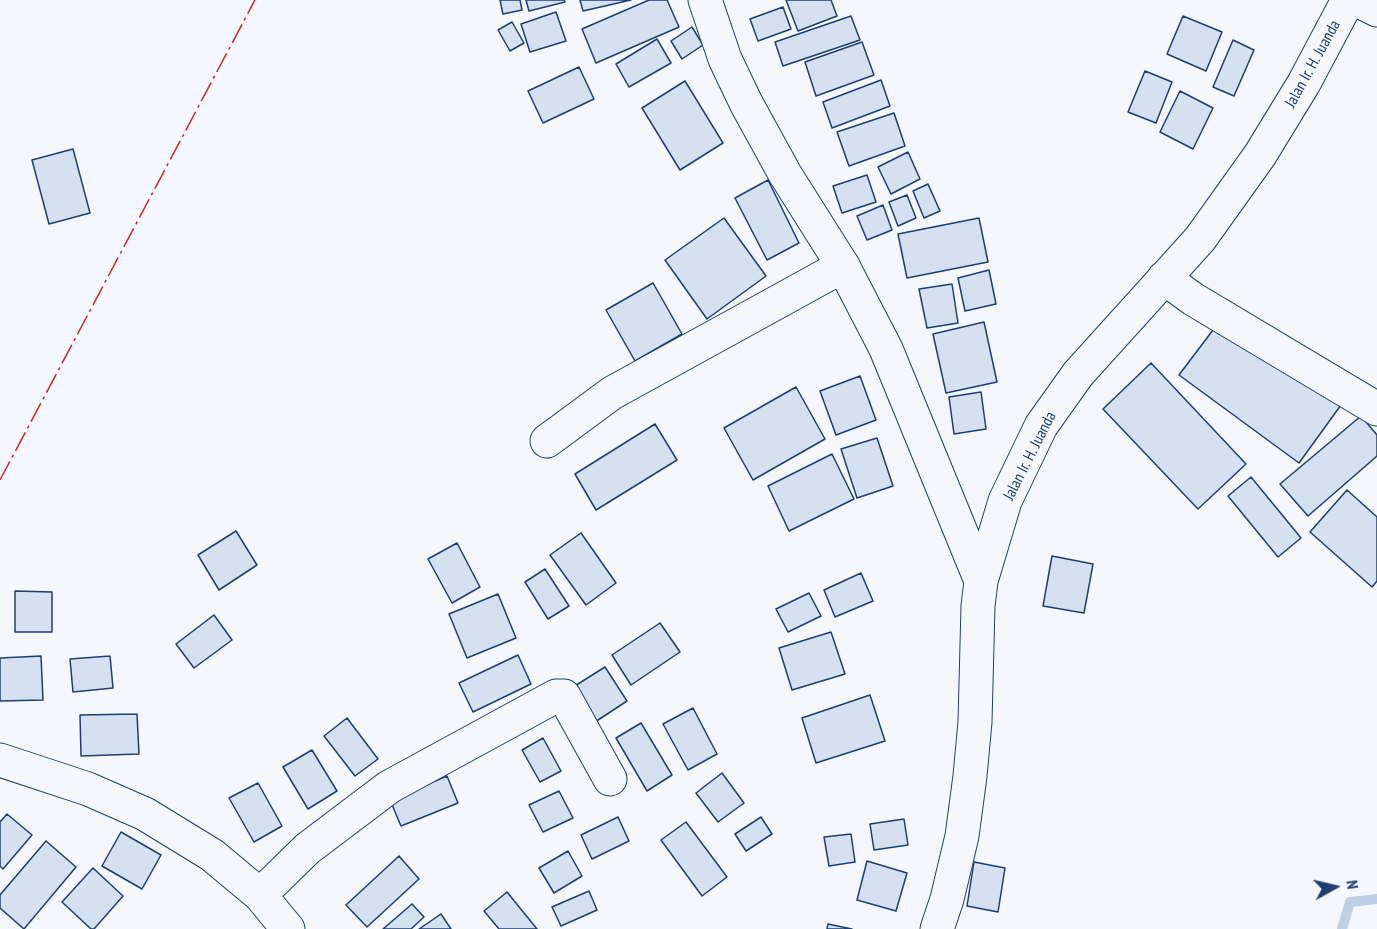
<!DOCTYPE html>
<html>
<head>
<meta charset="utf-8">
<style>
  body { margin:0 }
  #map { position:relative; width:1377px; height:929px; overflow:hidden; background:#f4f7fb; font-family:"PT Sans Narrow",sans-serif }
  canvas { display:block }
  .north { position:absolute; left:1305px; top:857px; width:60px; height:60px; -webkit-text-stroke:4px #f4f7fb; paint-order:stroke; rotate:82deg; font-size:16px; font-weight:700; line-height:24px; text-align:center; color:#1d3f73 }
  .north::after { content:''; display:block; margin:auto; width:21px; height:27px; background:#1d3f73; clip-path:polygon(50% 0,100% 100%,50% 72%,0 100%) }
</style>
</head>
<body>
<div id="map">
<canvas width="1377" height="929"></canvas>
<div class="north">N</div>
</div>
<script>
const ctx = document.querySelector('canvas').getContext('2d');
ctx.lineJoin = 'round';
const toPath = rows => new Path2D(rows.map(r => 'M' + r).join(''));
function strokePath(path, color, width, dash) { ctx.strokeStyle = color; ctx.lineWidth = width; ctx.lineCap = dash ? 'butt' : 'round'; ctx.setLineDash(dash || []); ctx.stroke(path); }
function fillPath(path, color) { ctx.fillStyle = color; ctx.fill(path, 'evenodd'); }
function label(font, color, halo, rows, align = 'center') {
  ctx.font = font + ' "PT Sans Narrow",sans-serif'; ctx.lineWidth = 4.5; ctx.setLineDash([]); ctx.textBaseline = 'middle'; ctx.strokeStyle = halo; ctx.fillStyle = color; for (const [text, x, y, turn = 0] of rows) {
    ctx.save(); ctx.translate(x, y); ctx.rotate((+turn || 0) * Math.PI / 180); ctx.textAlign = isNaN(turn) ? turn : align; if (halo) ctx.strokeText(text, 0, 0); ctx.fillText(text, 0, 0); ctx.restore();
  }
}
strokePath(toPath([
  [1342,929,1350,902,1377,899]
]), '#bed0e5', 10);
const building = toPath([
  [500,0,520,0,522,10,503,14,500,0],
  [526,0,564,0,565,2,529,11,526,0],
  [580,0,631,0,583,11,580,0],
  [649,0,667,0,679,27,596,63,582,29,649,0],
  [786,0,831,0,837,16,798,31,786,0],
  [783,7,791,29,758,41,750,19,783,7],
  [556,12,566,41,530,52,521,24,556,12],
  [851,16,860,40,783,66,775,42,851,16],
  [1183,16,1222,32,1206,71,1167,54,1183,16],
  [512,22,524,43,510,51,498,30,512,22],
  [692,27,703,45,682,59,671,41,692,27],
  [657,39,671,63,629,87,616,64,657,39],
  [1233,40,1254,50,1234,96,1213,87,1233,40],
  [862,42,874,75,816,96,805,62,862,42],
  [579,67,594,99,543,123,528,91,579,67],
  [1145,71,1172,82,1156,123,1128,112,1145,71],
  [881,80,890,106,832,128,823,102,881,80],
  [685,81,723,143,680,170,642,108,685,81],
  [1180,91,1213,108,1193,149,1160,132,1180,91],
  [894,113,905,146,849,166,837,132,894,113],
  [73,149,90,213,49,224,32,160,73,149],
  [908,152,920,179,891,194,878,167,908,152],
  [867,175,876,202,842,213,833,186,867,175],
  [768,180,799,243,767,260,735,198,768,180],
  [928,184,940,211,924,218,913,191,928,184],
  [907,195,916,218,898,226,889,202,907,195],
  [883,205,892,230,867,240,857,216,883,205],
  [724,218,766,276,707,319,665,260,724,218],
  [979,218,988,262,907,278,898,234,979,218],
  [989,270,996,304,965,311,958,278,989,270],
  [653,283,682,334,635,361,606,310,653,283],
  [952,284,958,323,927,328,919,289,952,284],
  [1222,318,1341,405,1299,463,1179,375,1222,318],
  [984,322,997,382,946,393,933,334,984,322],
  [1151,363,1246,464,1198,509,1103,409,1151,363],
  [860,376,876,420,836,435,820,391,860,376],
  [796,387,825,439,753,480,724,428,796,387],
  [981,392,986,429,954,434,949,397,981,392],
  [1361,416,1377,435,1377,456,1308,516,1280,484,1361,416],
  [655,424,677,460,596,510,575,474,655,424],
  [877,438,893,486,857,498,841,449,877,438],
  [832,454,854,499,789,531,768,486,832,454],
  [1251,477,1301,538,1278,557,1228,496,1251,477],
  [1347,490,1377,517,1377,581,1372,587,1310,532,1347,490],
  [236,531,257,565,219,590,198,555,236,531],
  [581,533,616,583,586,605,550,555,581,533],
  [457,543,480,587,452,603,428,559,457,543],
  [1052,556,1093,564,1084,613,1043,606,1052,556],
  [545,569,569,606,548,619,525,582,545,569],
  [861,573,873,601,835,617,824,590,861,573],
  [15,591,52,592,52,632,15,632,15,591],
  [809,593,821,616,788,632,776,609,809,593],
  [498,594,516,638,467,658,449,614,498,594],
  [214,615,232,640,194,668,176,644,214,615],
  [660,623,680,652,631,685,612,655,660,623],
  [831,632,845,674,792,690,779,648,831,632],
  [518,655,531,684,473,712,459,683,518,655],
  [41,656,43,700,0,701,0,658,41,656],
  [110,656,113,688,73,692,70,659,110,656],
  [605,667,627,701,592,724,570,689,605,667],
  [870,695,885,741,816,763,802,718,870,695],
  [693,708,717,754,688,770,663,724,693,708],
  [137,714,139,754,81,756,80,715,137,714],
  [347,718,378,759,355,776,324,736,347,718],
  [641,723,672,775,647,791,616,738,641,723],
  [543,738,561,771,540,782,522,750,543,738],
  [312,750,337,791,308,809,283,767,312,750],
  [722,773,744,803,718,822,696,793,722,773],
  [447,776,458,803,401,826,390,800,447,776],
  [258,783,282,826,254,842,229,798,258,783],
  [559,791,573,818,543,832,529,805,559,791],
  [7,814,32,835,3,869,0,866,0,822,7,814],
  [618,817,629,841,592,859,581,835,618,817],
  [761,817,772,834,746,851,735,834,761,817],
  [904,819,908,845,874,850,870,824,904,819],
  [686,822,727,877,702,896,661,840,686,822],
  [121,832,161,855,142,889,102,866,121,832],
  [851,834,855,862,829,866,824,837,851,834],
  [46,841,76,867,24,929,0,908,0,895,46,841],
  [568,851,582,876,554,893,539,868,568,851],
  [399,856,419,879,367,927,346,905,399,856],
  [867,861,907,873,896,911,857,900,867,861],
  [974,862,1005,868,998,912,967,906,974,862],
  [93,868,123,896,94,929,91,929,62,902,93,868],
  [589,891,597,910,561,926,552,907,589,891],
  [507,892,537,929,499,929,484,911,507,892],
  [412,904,424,917,411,929,383,929,412,904],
  [441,914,451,929,419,929,441,914],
  [828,924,852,929,827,929,828,924]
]);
fillPath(building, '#d5e0f0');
strokePath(building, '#1d3f73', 1.5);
const minor = toPath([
  [1357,0,1377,10],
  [1164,278,1193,299,1377,409],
  [547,441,612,393,843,266],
  [0,760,88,789,145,814,212,855,260,895,288,929],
  [260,895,307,849,389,787,556,696,564,696,610,779]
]);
const tertiary = toPath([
  [705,0,725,59,746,103,785,174,843,266,886,349,981,581],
  [937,929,947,899,962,836,970,776,975,722,978,606,981,581,1005,501,1041,426,1078,374,1200,239,1260,155,1304,83,1348,0]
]);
strokePath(minor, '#1d3f73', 35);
strokePath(tertiary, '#1d3f73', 35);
strokePath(minor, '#f4f7fb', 33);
strokePath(tertiary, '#f4f7fb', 33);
strokePath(toPath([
  [0,480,255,0]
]), '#c62828', 1.5, [21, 4.5, 3, 4.5]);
label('16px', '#1d3f73', '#f4f7fb', [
  ["Jalan Ir. H. Juanda",1313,64,-61],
  ["Jalan Ir. H. Juanda",1030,456,-63]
]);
</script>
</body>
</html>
